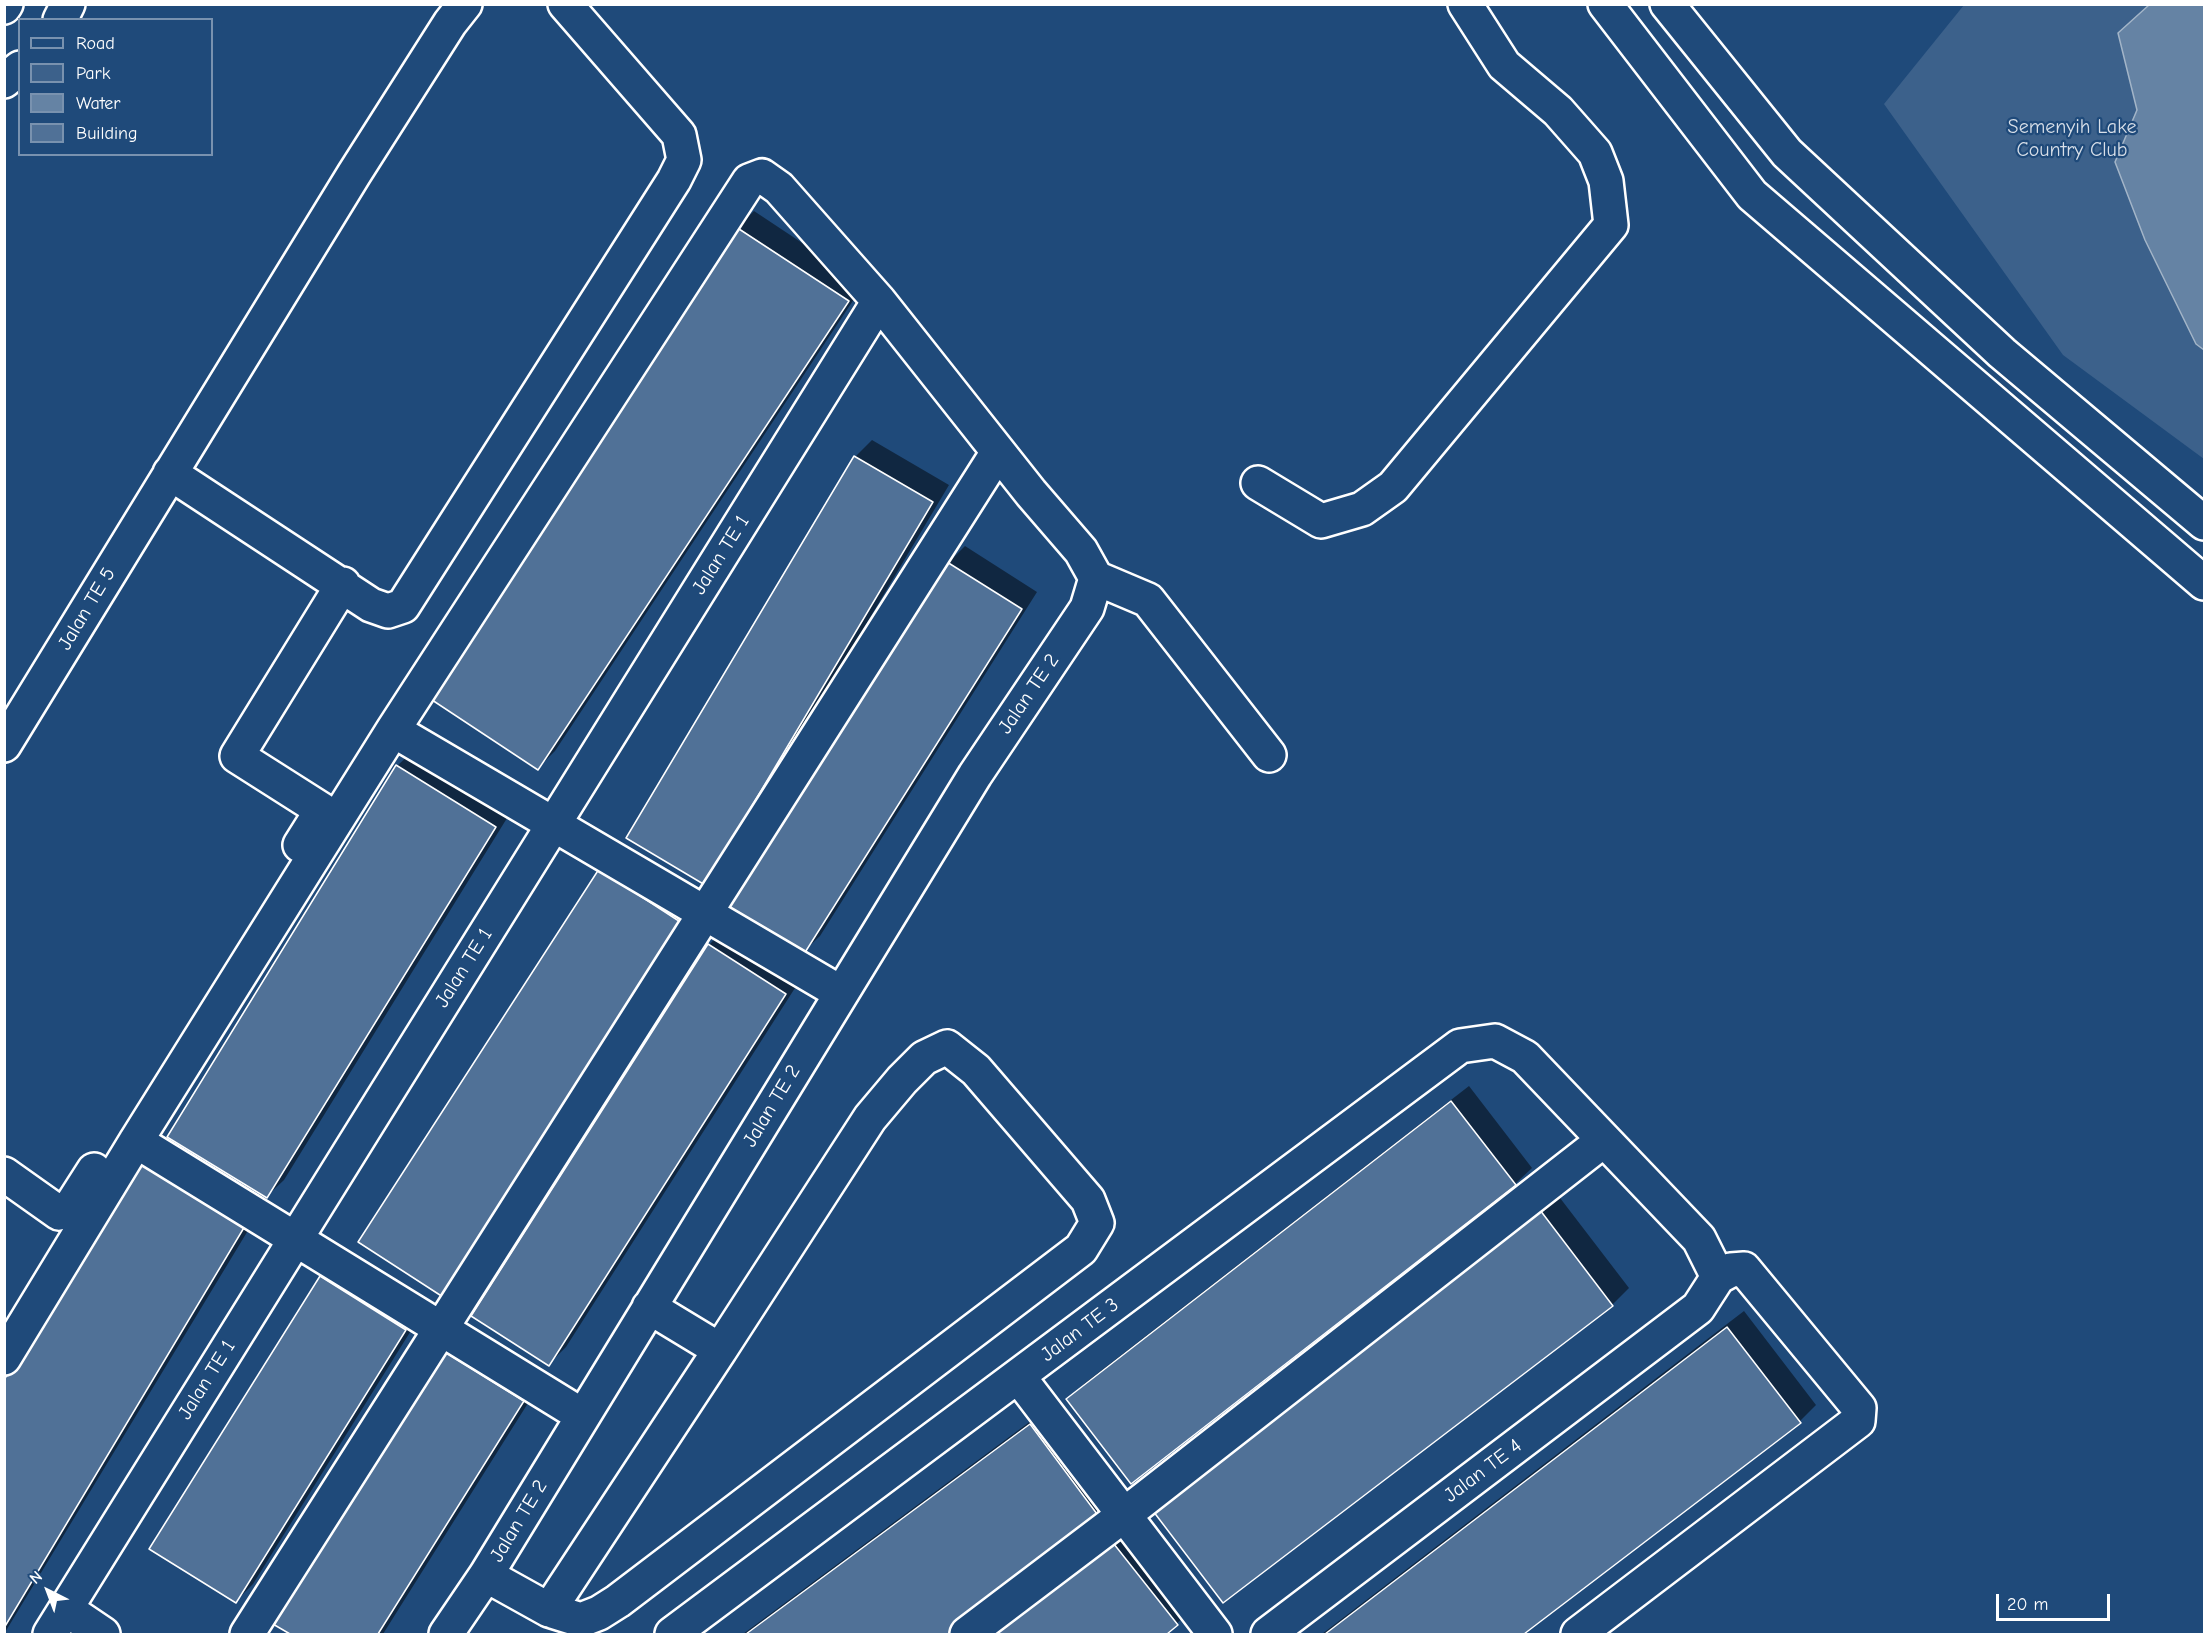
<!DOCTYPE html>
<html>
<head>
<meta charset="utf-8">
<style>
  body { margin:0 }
  #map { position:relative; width:2209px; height:1639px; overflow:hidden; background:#1f4a7a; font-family:"Comic Neue",sans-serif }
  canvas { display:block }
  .frame { position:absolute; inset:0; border:6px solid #fff; pointer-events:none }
  .legend { position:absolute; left:18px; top:18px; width:195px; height:138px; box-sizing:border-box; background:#1f4a7a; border:2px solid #7992af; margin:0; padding:8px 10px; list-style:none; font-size:18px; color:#fff }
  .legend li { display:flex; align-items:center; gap:12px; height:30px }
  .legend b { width:30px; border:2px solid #7992af }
  .north { position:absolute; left:18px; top:1561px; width:60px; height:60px; -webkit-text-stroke:4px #1f4a7a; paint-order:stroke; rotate:318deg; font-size:16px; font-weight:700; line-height:24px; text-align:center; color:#fff }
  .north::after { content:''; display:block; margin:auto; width:21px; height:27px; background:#fff; clip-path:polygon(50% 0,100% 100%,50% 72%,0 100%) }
  .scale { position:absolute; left:1996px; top:1594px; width:114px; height:27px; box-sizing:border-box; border:3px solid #fff; border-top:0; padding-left:8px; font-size:18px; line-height:21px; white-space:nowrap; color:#fff; -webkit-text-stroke:4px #1f4a7a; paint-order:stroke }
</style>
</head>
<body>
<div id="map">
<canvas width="2209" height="1639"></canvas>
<div class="frame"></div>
<ul class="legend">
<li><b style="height:8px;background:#1f4a7a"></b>Road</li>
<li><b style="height:16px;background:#3c618b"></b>Park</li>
<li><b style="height:16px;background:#6583a4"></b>Water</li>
<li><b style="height:16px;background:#507197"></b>Building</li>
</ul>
<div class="north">N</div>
<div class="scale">20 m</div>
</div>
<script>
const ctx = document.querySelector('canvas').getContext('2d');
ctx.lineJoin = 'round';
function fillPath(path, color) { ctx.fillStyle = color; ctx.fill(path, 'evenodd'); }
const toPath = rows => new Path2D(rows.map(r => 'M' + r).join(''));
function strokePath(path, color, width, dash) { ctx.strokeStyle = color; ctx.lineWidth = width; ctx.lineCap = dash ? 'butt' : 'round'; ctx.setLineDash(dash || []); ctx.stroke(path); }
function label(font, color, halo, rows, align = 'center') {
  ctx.font = font + ' "Comic Neue",sans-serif'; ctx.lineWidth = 4.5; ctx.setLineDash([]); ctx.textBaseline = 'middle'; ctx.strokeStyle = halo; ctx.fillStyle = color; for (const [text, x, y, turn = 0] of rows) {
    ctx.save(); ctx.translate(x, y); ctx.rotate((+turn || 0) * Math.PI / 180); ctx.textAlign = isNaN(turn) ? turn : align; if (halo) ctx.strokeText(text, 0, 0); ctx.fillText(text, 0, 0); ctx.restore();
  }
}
fillPath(toPath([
  [1964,5,2204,5,2204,459,2063,355,1884,104]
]), '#3c618b');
const water = toPath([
  [2149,5,2204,5,2204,350,2196,344,2145,240,2115,162,2137,110,2118,33,2149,5]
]);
fillPath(water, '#6583a4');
strokePath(water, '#a3b5c8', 1.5);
fillPath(toPath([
  [754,211,864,284,555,751,538,768,737,228],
  [872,440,949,485,722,866,855,457],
  [965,546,1037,592,820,936,803,952,948,563],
  [414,750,512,810,284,1180,267,1196,397,766],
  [617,854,701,908,460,1279],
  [725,928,802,977,566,1347,549,1364,709,945],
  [1469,1086,1532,1168,1515,1184,1068,1399,1085,1383],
  [136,1162,261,1209,4,1634,4,1382],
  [1557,1194,1629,1288,1612,1305,1223,1601,1151,1507],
  [338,1260,422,1313,253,1584,236,1601,321,1277],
  [1744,1311,1816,1405,1800,1421,1521,1634,1322,1634],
  [438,1348,540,1384,383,1634,293,1634,268,1619],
  [1047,1409,1118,1504,1102,1521,949,1634,743,1634],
  [1128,1524,1194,1608,1165,1634,988,1634]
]), '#0007');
const building = toPath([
  [736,227,849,301,538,770,426,696,736,227],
  [854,456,933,502,705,885,626,838,854,456],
  [947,562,1022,609,804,954,729,907,947,562],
  [396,765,496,827,267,1198,167,1137,396,765],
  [599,869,685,925,443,1297,358,1242,599,869],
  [708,944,786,994,549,1366,471,1316,708,944],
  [1451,1101,1516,1185,1131,1484,1066,1399,1451,1101],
  [135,1161,245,1226,4,1628,4,1380,135,1161],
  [1540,1210,1613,1306,1223,1603,1150,1507,1540,1210],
  [320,1276,406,1330,236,1603,149,1549,320,1276],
  [1727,1327,1801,1423,1524,1634,1325,1634,1727,1327],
  [437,1347,524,1401,378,1634,290,1634,266,1620,437,1347],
  [1030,1424,1103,1522,952,1634,746,1634,1030,1424],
  [1110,1539,1178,1625,1167,1634,990,1634,1110,1539]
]);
fillPath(building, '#507197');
strokePath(building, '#fff', 1.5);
const minor = toPath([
  [1605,4,1752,195,2204,583],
  [1667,4,1787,153,2002,353,2204,523],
  [4,7,6,4],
  [60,20,68,4],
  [4,81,20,68],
  [170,473,371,605,388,611,403,606,674,180,684,160,679,135,565,4],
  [1258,483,1321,521,1362,509,1393,487,1611,225,1606,181,1595,153,1558,111,1504,65,1465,4],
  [393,730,841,993],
  [4,745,354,174,450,23,465,4],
  [300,845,322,810,237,756,343,584],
  [136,1141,583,1416],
  [4,1174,59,1213,71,1206,94,1170],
  [4,1358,136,1141,393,730,749,181,762,176,779,188,879,301,1031,493,1081,551,1096,578,1148,600,1269,755],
  [1018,1376,1215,1634],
  [486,1575,549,1610,720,1350],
  [66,1609,103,1634],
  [549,1610,581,1620,599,1613,618,1601,1081,1249,1097,1223,1088,1200,976,1070,947,1047,924,1058,902,1080,870,1118,720,1350,649,1307],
  [50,1634,879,301],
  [247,1634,998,452],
  [446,1634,486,1575,975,775,1087,608,1096,578],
  [672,1634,1460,1046,1495,1041,1525,1057,1699,1239,1718,1277],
  [967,1634,1124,1515,1604,1140],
  [1268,1634,1698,1308,1718,1277,1731,1270,1744,1269,1859,1408,1858,1421,1578,1634]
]);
strokePath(minor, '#fff', 38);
strokePath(minor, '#1f4a7a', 33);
label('20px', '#d8dfe8', '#1f4a7a', [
  ["Semenyih Lake",2072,127],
  ["Country Club",2072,150]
]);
label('20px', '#fff', '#1f4a7a', [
  ["Jalan TE 1",721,555,-58],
  ["Jalan TE 5",87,609,-59],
  ["Jalan TE 2",1029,694,-56],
  ["Jalan TE 1",464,968,-58],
  ["Jalan TE 2",772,1106,-59],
  ["Jalan TE 3",1080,1330,-37],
  ["Jalan TE 1",207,1380,-58],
  ["Jalan TE 4",1483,1471,-37],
  ["Jalan TE 2",519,1521,-59]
]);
</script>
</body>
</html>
